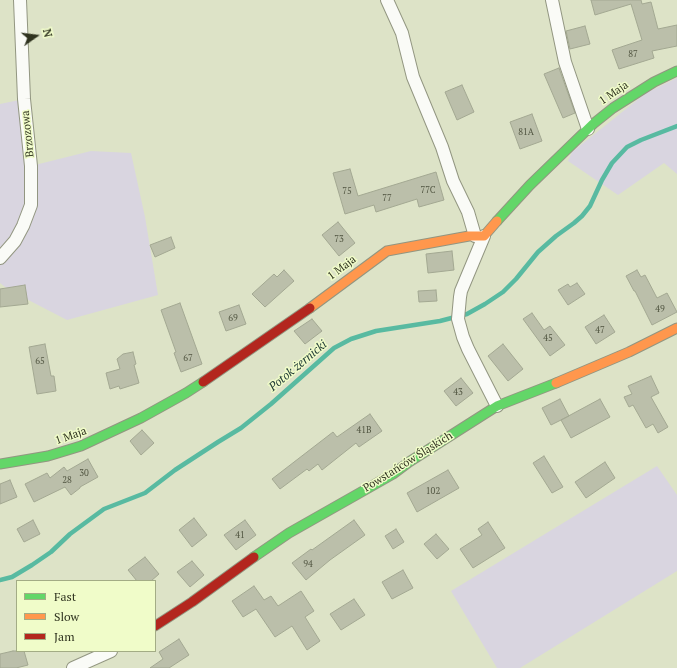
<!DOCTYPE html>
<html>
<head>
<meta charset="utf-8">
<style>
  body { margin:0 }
  #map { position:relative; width:677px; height:668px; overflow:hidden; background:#dde3c7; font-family:"PT Serif",serif }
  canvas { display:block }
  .legend { position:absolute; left:16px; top:580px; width:140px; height:72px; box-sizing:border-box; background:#f0fcc9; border:1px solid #a3ac85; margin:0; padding:5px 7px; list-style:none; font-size:12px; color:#2f331f }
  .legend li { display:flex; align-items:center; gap:8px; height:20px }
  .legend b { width:20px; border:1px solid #a3ac85 }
  .north { position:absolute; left:16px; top:16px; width:40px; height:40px; -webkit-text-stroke:3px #f0fcc9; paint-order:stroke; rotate:76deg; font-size:11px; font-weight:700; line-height:16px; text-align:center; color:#2f331f }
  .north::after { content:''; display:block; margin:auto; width:14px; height:18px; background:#2f331f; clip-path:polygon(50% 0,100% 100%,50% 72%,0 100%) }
</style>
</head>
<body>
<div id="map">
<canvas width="677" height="668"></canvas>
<ul class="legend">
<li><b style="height:5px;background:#63d668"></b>Fast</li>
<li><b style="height:5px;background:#ff974d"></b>Slow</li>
<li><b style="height:5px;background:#b3261e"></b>Jam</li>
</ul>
<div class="north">N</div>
</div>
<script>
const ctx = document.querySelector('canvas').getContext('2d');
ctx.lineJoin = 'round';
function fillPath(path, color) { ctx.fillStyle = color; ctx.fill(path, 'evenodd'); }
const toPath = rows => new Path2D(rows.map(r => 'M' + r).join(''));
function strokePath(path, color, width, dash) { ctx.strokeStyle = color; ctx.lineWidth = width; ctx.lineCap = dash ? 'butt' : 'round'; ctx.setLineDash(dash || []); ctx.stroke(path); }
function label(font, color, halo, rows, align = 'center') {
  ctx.font = font + ' "PT Serif",serif'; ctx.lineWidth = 3; ctx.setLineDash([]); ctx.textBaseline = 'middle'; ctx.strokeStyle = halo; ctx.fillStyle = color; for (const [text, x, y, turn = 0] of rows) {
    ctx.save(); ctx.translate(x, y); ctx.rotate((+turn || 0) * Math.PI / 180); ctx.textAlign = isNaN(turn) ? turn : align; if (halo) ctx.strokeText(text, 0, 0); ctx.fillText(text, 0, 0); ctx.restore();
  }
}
fillPath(toPath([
  [677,78,677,174,664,163,618,195,568,161,572,152,646,93],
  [24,99,31,166,91,151,131,153,145,217,158,295,67,320,9,290,0,283,0,104],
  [657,466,677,495,677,571,520,668,497,668,451,591]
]), '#d9d5e0');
strokePath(toPath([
  [0,580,12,577,32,565,51,552,70,534,104,509,145,493,175,470,218,442,241,428,271,404,334,348,351,339,376,331,440,321,467,314,485,304,503,292,516,279,538,252,556,236,574,223,582,216,590,206,602,180,612,163,627,147,641,140,677,126]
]), '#58baa1', 4.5);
const building = toPath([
  [591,0,641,0,642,4,651,2,658,29,677,25,677,46,652,51,654,58,619,69,612,50,642,40,631,4,595,15,591,0],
  [585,26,590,44,570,49,566,31,585,26],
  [559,68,575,113,563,118,544,74,559,68],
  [462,85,474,112,457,120,445,92,462,85],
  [532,114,542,141,520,149,510,122,532,114],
  [350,169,358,196,436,172,444,200,419,207,417,199,376,212,374,205,345,214,333,173,350,169],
  [338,222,355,243,339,256,322,235,338,222],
  [171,237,175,248,155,257,150,245,171,237],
  [452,251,454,270,428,273,426,254,452,251],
  [284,270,294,281,265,307,252,294,274,274,277,277,284,270],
  [637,270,641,277,645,275,657,298,667,293,677,312,652,325,635,291,634,291,626,276,637,270],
  [577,283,585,294,568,305,558,290,568,284,570,287,577,283],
  [25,285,28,304,0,307,0,289,25,285],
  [436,290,437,301,419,302,418,291,436,290],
  [180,303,202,364,181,372,174,353,176,352,161,310,180,303],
  [239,305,246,324,226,331,219,312,239,305],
  [532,313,544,330,550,326,565,345,550,356,523,319,532,313],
  [604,315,615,332,596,344,585,327,604,315],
  [312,319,322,331,305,344,294,331,312,319],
  [45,344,51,376,54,376,56,391,37,394,29,347,45,344],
  [503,344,523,369,508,381,488,356,503,344],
  [133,352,136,364,134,365,139,383,120,389,119,386,110,389,106,373,120,369,117,359,123,354,133,352],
  [651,376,659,393,651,397,668,427,658,433,653,424,646,428,633,405,629,407,624,397,632,394,628,386,651,376],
  [461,378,473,393,456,406,444,391,461,378],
  [560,399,569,416,551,425,542,408,560,399],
  [600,399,610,417,571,438,561,420,600,399],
  [370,414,382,431,359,447,356,443,322,470,318,464,309,471,307,469,280,489,272,479,333,432,337,437,370,414],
  [142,430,154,443,141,455,130,441,142,430],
  [544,456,563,487,552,493,533,463,544,456],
  [88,459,98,477,80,487,80,488,71,495,65,487,34,502,25,484,47,473,50,478,64,467,67,471,88,459],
  [605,462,615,478,586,498,575,482,605,462],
  [448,470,459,488,417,512,407,493,448,470],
  [10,480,17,497,0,504,0,484,10,480],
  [194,518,207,535,192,547,179,530,194,518],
  [33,520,40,534,24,542,17,529,33,520],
  [245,520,256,535,236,550,224,535,245,520],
  [354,520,365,535,330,560,306,580,292,563,311,549,312,550,354,520],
  [488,522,505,548,473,568,460,549,482,535,478,529,488,522],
  [396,529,404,542,393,549,385,536,396,529],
  [436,534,449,549,437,559,424,544,436,534],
  [145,557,159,574,151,581,137,581,128,570,145,557],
  [192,561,204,575,190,587,177,572,192,561],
  [403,570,413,588,392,599,382,582,403,570],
  [254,586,264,600,271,596,278,606,301,591,314,611,305,617,320,641,307,650,292,626,275,637,256,609,243,617,232,601,254,586],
  [354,599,365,615,341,630,330,614,354,599],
  [179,639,189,655,169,668,150,668,163,659,159,652,179,639],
  [13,651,24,651,28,665,16,668,0,668,0,654,13,651]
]);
fillPath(building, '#bbbfaa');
strokePath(building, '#a3a892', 1);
const street = toPath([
  [387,0,402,33,413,77,442,147,453,181,468,212,475,236],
  [552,0,565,62,588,129],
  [484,236,461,291,460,297,458,319,463,337,468,349,497,406],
  [0,258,15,241,23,226,31,205,31,166,24,99,20,0],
  [73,668,111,651]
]);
const fast = toPath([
  [497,221,530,185,593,124,613,108,654,82,677,71],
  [0,464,48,456,81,446,141,418,186,393,203,382],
  [254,557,289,533,393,474,409,462,497,406,556,383]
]);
const slow = toPath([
  [310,308,387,251,469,236,484,236,497,221],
  [556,383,629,352,677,328]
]);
const jam = toPath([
  [203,382,310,308],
  [155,626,192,602,254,557]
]);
strokePath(street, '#929681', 14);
strokePath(fast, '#929681', 11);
strokePath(slow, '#929681', 11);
strokePath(jam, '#929681', 11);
strokePath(street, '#fafbf7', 12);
strokePath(fast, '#63d668', 9);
strokePath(slow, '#ff974d', 9);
strokePath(jam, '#b3261e', 9);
label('9px', '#525642', null, [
  ["87",633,54],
  ["81A",526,132],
  ["77C",428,190],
  ["75",347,191],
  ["77",387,198],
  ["73",339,239],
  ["49",660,309],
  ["69",233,318],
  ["47",600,330],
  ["45",548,338],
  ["67",188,358],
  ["65",40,361],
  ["43",458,392],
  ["41B",364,430],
  ["30",84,473],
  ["28",67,480],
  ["102",433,491],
  ["41",240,535],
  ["94",308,564]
]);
label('11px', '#2f331f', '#f0fcc9', [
  ["1 Maja",614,93,-34],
  ["Brzozowa",28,134,-96],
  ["1 Maja",342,268,-37],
  ["1 Maja",71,436,-19],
  ["Powstańców Śląskich",408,462,-32]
]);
label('italic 12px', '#213c36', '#f0fcc9', [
  ["Potok żernicki",298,366,-40]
]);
</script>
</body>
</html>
